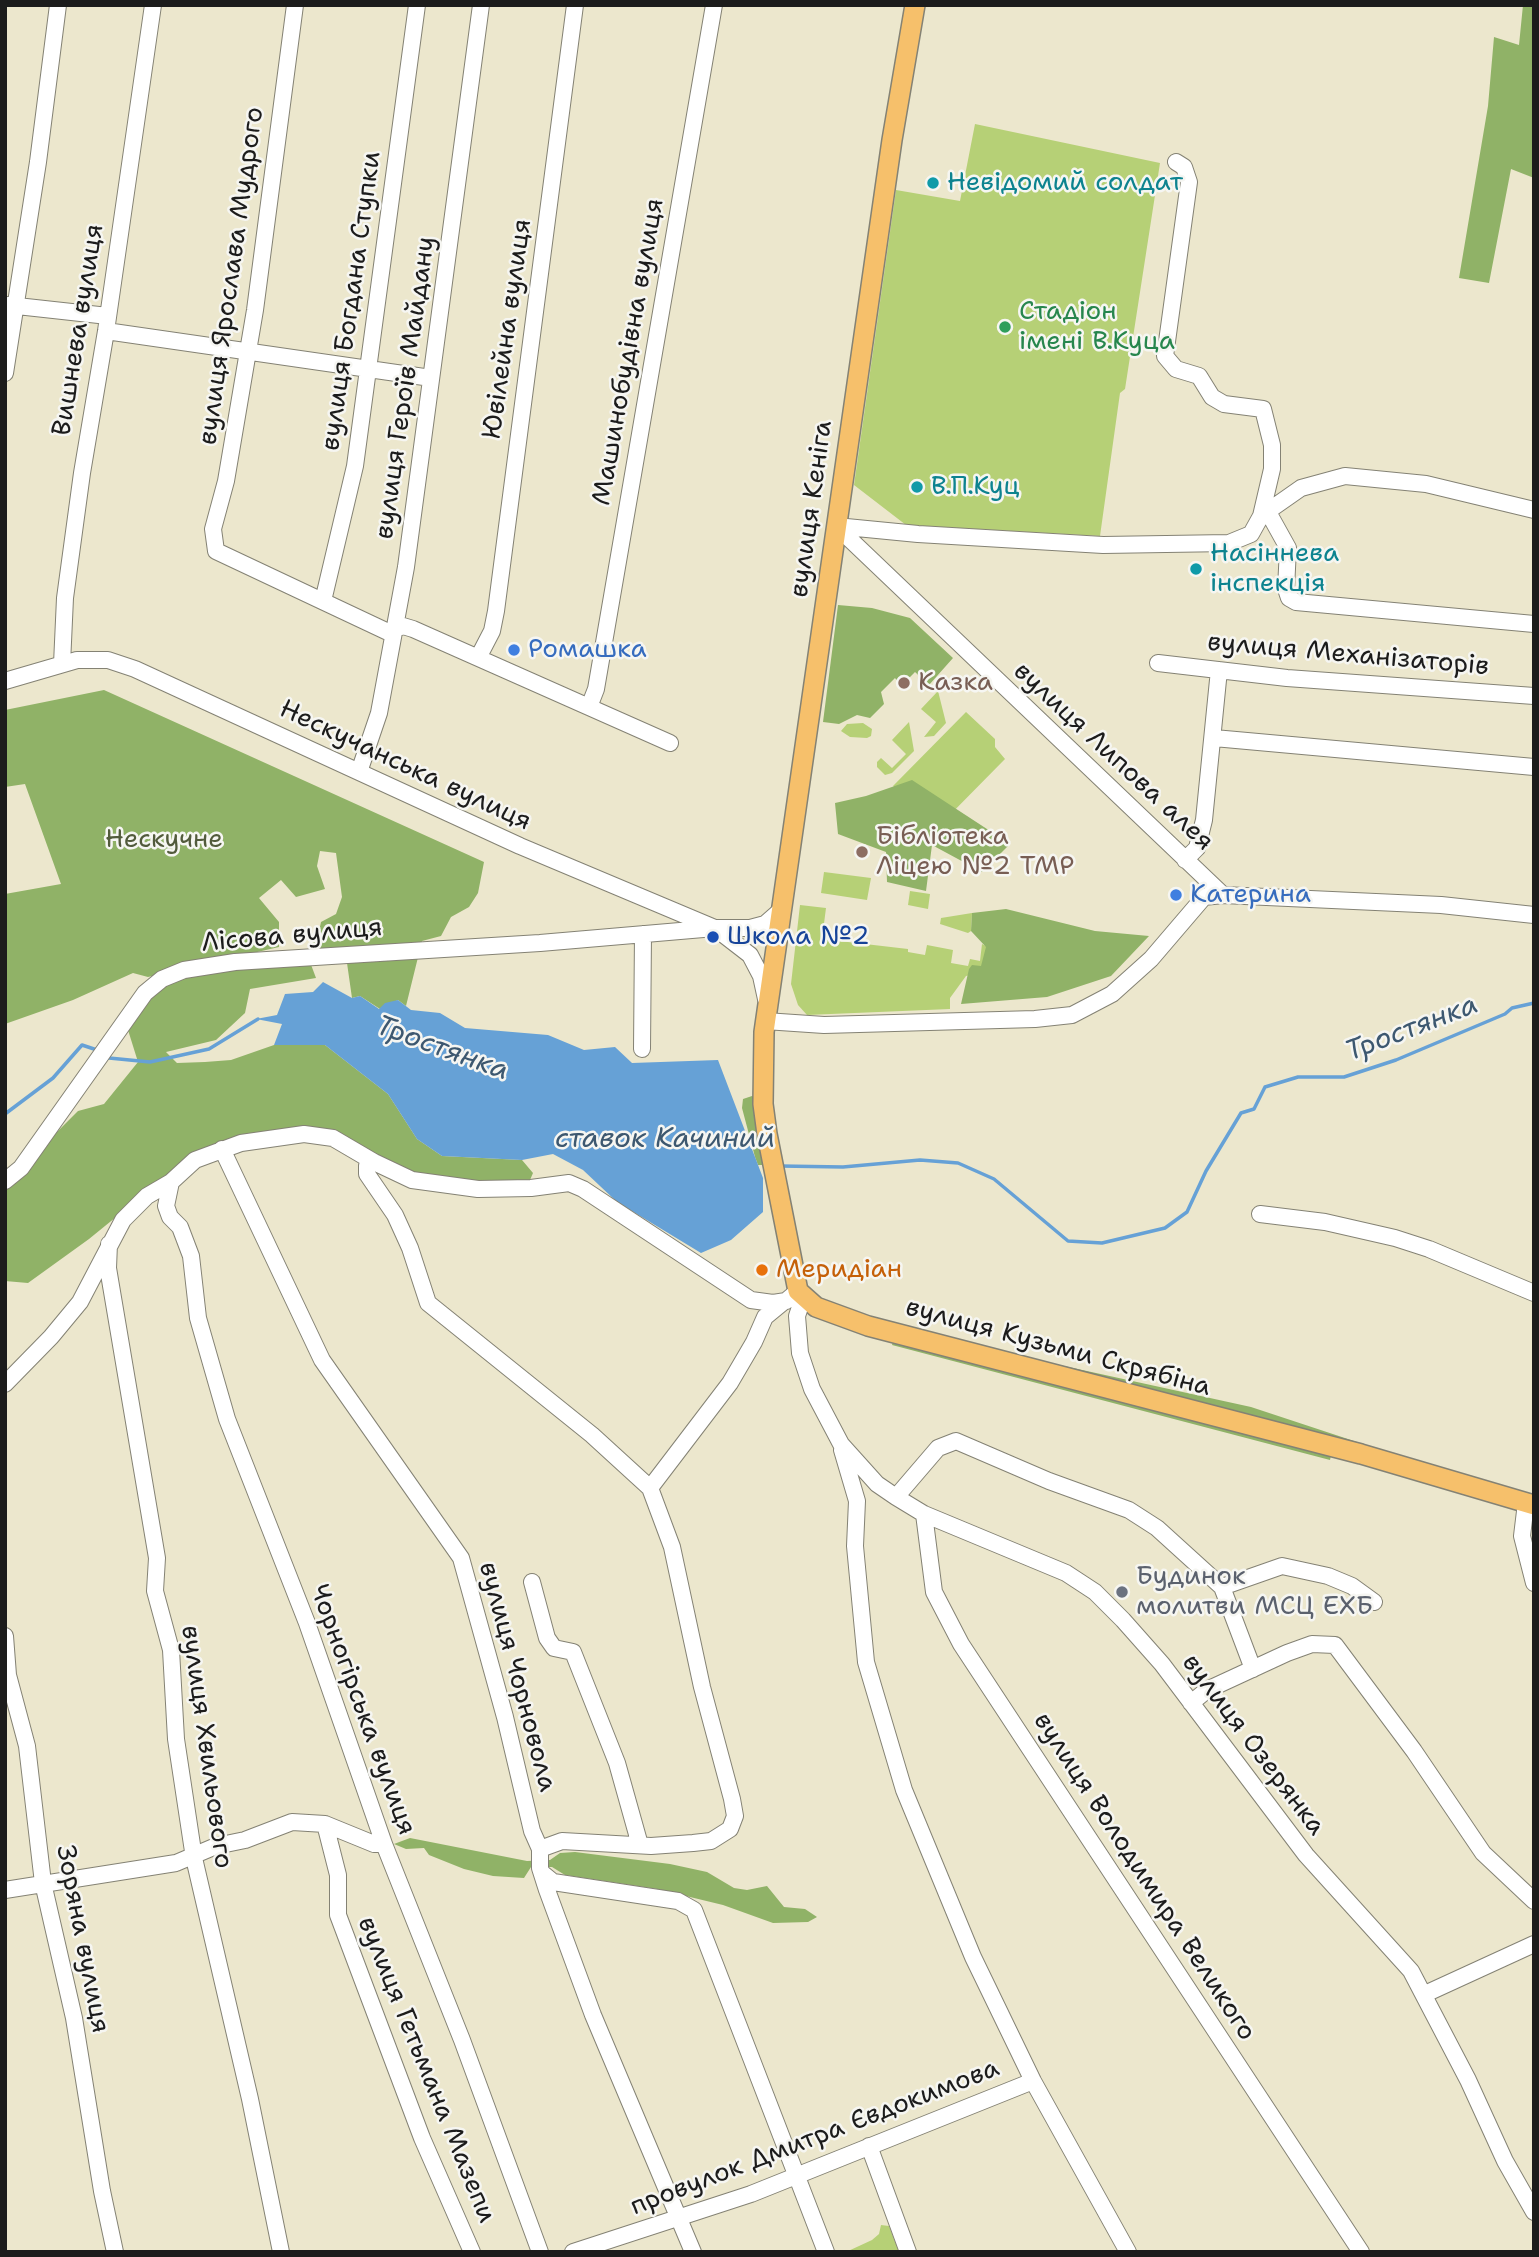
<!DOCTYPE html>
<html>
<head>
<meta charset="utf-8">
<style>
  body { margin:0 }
  #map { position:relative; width:1539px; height:2257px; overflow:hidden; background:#ece7cd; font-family:"Shantell Sans",sans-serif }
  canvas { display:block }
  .frame { position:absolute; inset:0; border:7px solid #1c1c1c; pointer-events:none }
</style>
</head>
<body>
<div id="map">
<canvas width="1539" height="2257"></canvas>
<div class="frame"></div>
</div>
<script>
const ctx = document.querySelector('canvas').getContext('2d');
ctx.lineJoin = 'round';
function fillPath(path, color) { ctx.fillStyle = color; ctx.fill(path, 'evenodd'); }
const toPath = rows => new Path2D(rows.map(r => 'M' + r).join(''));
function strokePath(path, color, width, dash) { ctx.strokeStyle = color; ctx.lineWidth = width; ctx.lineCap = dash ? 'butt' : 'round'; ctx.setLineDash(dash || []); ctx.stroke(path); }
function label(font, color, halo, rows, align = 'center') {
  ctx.font = font + ' "Shantell Sans",sans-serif'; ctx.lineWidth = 5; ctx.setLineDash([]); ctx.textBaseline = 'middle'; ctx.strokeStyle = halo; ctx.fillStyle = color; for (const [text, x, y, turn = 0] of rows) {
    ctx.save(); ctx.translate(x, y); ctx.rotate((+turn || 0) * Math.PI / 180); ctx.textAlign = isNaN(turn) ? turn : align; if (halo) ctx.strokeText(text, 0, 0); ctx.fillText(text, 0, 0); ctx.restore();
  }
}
fillPath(toPath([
  [975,124,1160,163,1125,389,1120,393,1100,536,906,525,854,485,896,190,960,201],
  [938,691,946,723,934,736,924,737,936,722,921,709],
  [966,712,995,739,995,747,1005,759,938,827,893,786],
  [909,722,914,751,892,773,885,775,877,767,877,762,881,758,892,768,906,754,892,740],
  [863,723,872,729,871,736,867,738,850,737,841,731,847,724],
  [824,872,871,878,867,900,821,893],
  [910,891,930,894,928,909,908,905],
  [800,905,826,908,822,939,908,949,908,952,925,955,927,945,953,950,951,963,968,966,970,959,980,961,982,944,1001,954,996,969,966,976,950,998,950,1009,807,1015,798,1005,791,984],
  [972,913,971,931,968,933,940,924,941,918],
  [881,2225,889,2226,899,2252,846,2252,872,2240,879,2234]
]), '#b6d076');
fillPath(toPath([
  [1523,5,1534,5,1534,178,1511,169,1489,283,1459,278,1488,106,1494,37,1519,45],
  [838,605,872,608,910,618,953,658,929,685,915,672,901,686,895,678,881,692,884,704,870,718,857,715,839,724,823,722],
  [104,690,484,862,478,893,469,907,451,917,441,936,422,941,406,1006,398,1000,380,1009,360,996,352,998,347,963,308,948,318,936,321,922,336,914,342,897,336,853,320,851,317,866,325,889,296,897,281,880,259,898,279,922,279,947,148,977,133,973,73,1000,5,1024,5,894,61,884,25,784,5,787,5,710],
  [912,780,964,814,1010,844,982,872,932,845,926,891,887,882,886,852,838,834,835,803,866,796],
  [1006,909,1095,931,1149,936,1111,976,1047,997,961,1004,969,969,972,965,981,966,986,947,971,931,972,913],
  [310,962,316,978,250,989,245,1013,216,1040,166,1052,177,1063,205,1062,231,1060,274,1045,325,1045,388,1094,417,1139,442,1156,522,1160,533,1173,530,1180,472,1188,411,1175,340,1138,251,1136,164,1178,89,1239,28,1283,5,1281,5,1190,26,1171,55,1134,78,1111,104,1104,138,1062,128,1030,152,994,170,981,214,971],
  [752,1096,755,1097,766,1162,763,1165,758,1165,755,1157,742,1108,743,1099],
  [895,1336,1332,1451,1330,1460,892,1345],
  [1023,1357,1251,1407,1357,1442,1356,1446],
  [410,1838,527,1861,550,1860,560,1853,575,1852,670,1864,707,1872,734,1888,747,1890,767,1886,784,1907,805,1909,817,1917,808,1922,773,1923,723,1905,657,1889,565,1875,552,1867,531,1867,524,1878,493,1876,464,1869,429,1855,424,1848,406,1849,394,1844]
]), '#90b267');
fillPath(toPath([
  [323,982,352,998,360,996,379,1009,385,1003,398,1000,411,1010,440,1013,465,1028,548,1035,584,1050,615,1047,632,1063,718,1060,763,1178,763,1212,731,1240,701,1253,617,1202,583,1170,553,1154,522,1160,442,1156,417,1139,388,1094,325,1045,274,1045,282,1024,256,1019,277,1015,285,994,313,992]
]), '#66a1d6');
strokePath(toPath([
  [109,1058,150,1062,209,1049,258,1019],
  [5,1114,53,1078,82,1045,97,1050],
  [780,1166,843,1167,920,1160,958,1163,994,1179,1068,1241,1102,1243,1165,1228,1187,1212,1206,1171,1241,1113,1254,1109,1265,1087,1298,1077,1344,1077,1396,1060,1505,1014,1512,1008,1534,1003]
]), '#66a1d6', 3.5);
const minor = toPath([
  [295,5,255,310,226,481,213,529,216,551,388,632,403,626,413,629,670,743],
  [1176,162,1184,167,1189,182,1165,356,1176,369,1199,376,1212,397,1224,404,1263,409,1272,445,1272,469,1261,516],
  [8,305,108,316],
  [106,331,431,378],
  [5,373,38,162,58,5],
  [1268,512,1288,548,1286,589,1289,598,1296,602,1534,624],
  [836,526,1223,895,1441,905,1534,915],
  [836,526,918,534,1103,545,1229,543,1251,534,1261,516,1301,488,1345,476,1426,484,1534,510],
  [323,601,355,466,417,5],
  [479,656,492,631,496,611,575,5],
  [1158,663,1287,678,1534,696],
  [62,664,65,598,82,473,106,331,153,5],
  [5,681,77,660,108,660,135,669,520,846,715,928,750,928,765,924,781,910],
  [589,707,596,689,714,5],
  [1214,738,1534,767],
  [359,772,379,713,406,567,481,5],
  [1185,860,1197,848,1204,820,1219,670],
  [765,1021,824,1025,1035,1019,1072,1015,1112,994,1151,959,1204,897,1223,895],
  [642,1049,643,934],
  [222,1149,322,1360,461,1558,505,1717,532,1831,540,1849,540,1868,547,1890,593,2015,693,2252],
  [5,1181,21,1168,145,993,162,979,184,970,235,962,540,943,715,928,750,955,761,976,766,999],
  [171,1182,166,1206,170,1217,180,1227,191,1256,198,1318,227,1419,307,1623,384,1844,462,2040,540,2252],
  [1260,1214,1325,1222,1395,1238,1429,1249,1534,1293],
  [109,1244,108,1268,157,1558,155,1591,171,1650,176,1739,194,1858,250,2099,281,2252],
  [803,1298,797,1316,800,1353,812,1389,841,1444,877,1484,896,1497,924,1514,1066,1573,1095,1592,1123,1620,1162,1664,1306,1855,1411,1971,1468,2080,1505,2161,1534,2212],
  [5,1384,51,1337,80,1302,123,1220,147,1196,171,1182,195,1160,241,1143,304,1134,333,1138,374,1162],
  [842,1450,857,1501,855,1546,866,1662,904,1790,973,1957,1033,2081,1128,2252],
  [650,1488,730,1383,754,1342,765,1317,782,1303],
  [896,1497,938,1448,956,1441,1049,1481,1129,1510,1157,1528,1222,1587,1253,1669],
  [1526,1503,1522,1536,1534,1583],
  [924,1514,934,1592,961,1644,1361,2252],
  [532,1582,547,1638,554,1648,573,1652,617,1763,640,1845],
  [1222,1587,1282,1566,1328,1576,1352,1586,1374,1602],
  [5,1636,8,1675,27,1746,43,1883,74,2018,102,2191,115,2252],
  [1191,1703,1207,1690,1287,1653,1312,1644,1335,1645,1414,1751,1483,1853,1534,1901],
  [325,1824,338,1875,338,1915,422,2138,472,2252],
  [540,1849,562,1841,651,1846,693,1843,711,1841,730,1829,735,1816,732,1799,702,1687,672,1547,650,1488,592,1435,428,1303,410,1248,395,1215,367,1174,367,1166,374,1162,412,1180,478,1189,531,1188,569,1183,583,1189,751,1300,773,1303,786,1301,798,1291],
  [542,1873,553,1882,678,1901,694,1910,826,2252],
  [5,1890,176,1863,216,1846,245,1840,292,1822,325,1824,374,1844,384,1844],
  [1425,1994,1534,1944],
  [869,2146,908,2252],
  [573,2252,751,2194,1033,2081]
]);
const major = toPath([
  [915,5,892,140,764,1032,763,1104,767,1134,798,1291,816,1307,868,1326,1361,1454,1534,1505]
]);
strokePath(minor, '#848274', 18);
strokePath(major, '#848274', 22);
strokePath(minor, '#fff', 16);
strokePath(major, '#f6c06b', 19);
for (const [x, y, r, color] of [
  [933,183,7,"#0f9aa8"],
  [1005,327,7,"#2e9e5b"],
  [917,487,7,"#0f9aa8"],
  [1196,569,7,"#0f9aa8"],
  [514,650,7,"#3f7fe0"],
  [904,683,7,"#8d6e63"],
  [862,852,7,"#8d6e63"],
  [1176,895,7,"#3f7fe0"],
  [713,937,7,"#1a4fb4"],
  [762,1270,7,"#e8710a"],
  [1122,1592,7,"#6b7280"]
]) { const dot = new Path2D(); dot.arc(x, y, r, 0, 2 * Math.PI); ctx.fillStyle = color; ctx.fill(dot); strokePath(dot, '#f6f6f2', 2.5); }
label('26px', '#0d838f', '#f6f6f2', [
  ["Невідомий солдат",947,183],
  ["В.П.Куц",931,487],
  ["Насіннева",1210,554],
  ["інспекція",1210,584]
], 'left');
label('26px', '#1c1c1c', '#f6f6f2', [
  ["вулиця Ярослава Мудрого",232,276,-82],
  ["вулиця Богдана Ступки",352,301,-82],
  ["Ювілейна вулиця",508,329,-82],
  ["Вишнева вулиця",79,330,-81],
  ["Машинобудівна вулиця",629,352,-80],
  ["вулиця Героїв Майдану",406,388,-82],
  ["вулиця Кеніга",812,509,-82],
  ["вулиця Механізаторів",1348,655,5],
  ["вулиця Липова алея",1113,757,43],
  ["Нескучанська вулиця",405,766,25],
  ["Лісова вулиця",292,936,-5],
  ["вулиця Кузьми Скрябіна",1058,1348,15],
  ["вулиця Чорновола",517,1677,75],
  ["Чорногірська вулиця",362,1710,70],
  ["вулиця Озерянка",1253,1745,53],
  ["вулиця Хвильового",206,1747,82],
  ["вулиця Володимира Великого",1144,1877,57],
  ["Зоряна вулиця",82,1939,79],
  ["вулиця Гетьмана Мазепи",426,2070,68],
  ["провулок Дмитра Євдокимова",815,2138,-21]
]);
label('26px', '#27864d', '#f6f6f2', [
  ["Стадіон",1019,312],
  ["імені В.Куца",1019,342]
], 'left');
label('26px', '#366cbe', '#f6f6f2', [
  ["Ромашка",528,650],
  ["Катерина",1190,895]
], 'left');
label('26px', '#785e54', '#f6f6f2', [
  ["Казка",918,683],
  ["Бібліотека",876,837],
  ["Ліцею №2 ТМР",876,867]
], 'left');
label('26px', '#525b3c', '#f6f6f2', [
  ["Нескучне",164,840]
]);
label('26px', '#164399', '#f6f6f2', [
  ["Школа №2",727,937]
], 'left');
label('26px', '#c56008', '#f6f6f2', [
  ["Меридіан",776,1270]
], 'left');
label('26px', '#5b616d', '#f6f6f2', [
  ["Будинок",1136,1577],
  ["молитви МСЦ ЕХБ",1136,1607]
], 'left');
label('italic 28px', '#3d5870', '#f6f6f2', [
  ["Тростянка",1412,1029,-21],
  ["Тростянка",442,1049,20],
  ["ставок Качиний",665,1140]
]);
</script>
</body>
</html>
